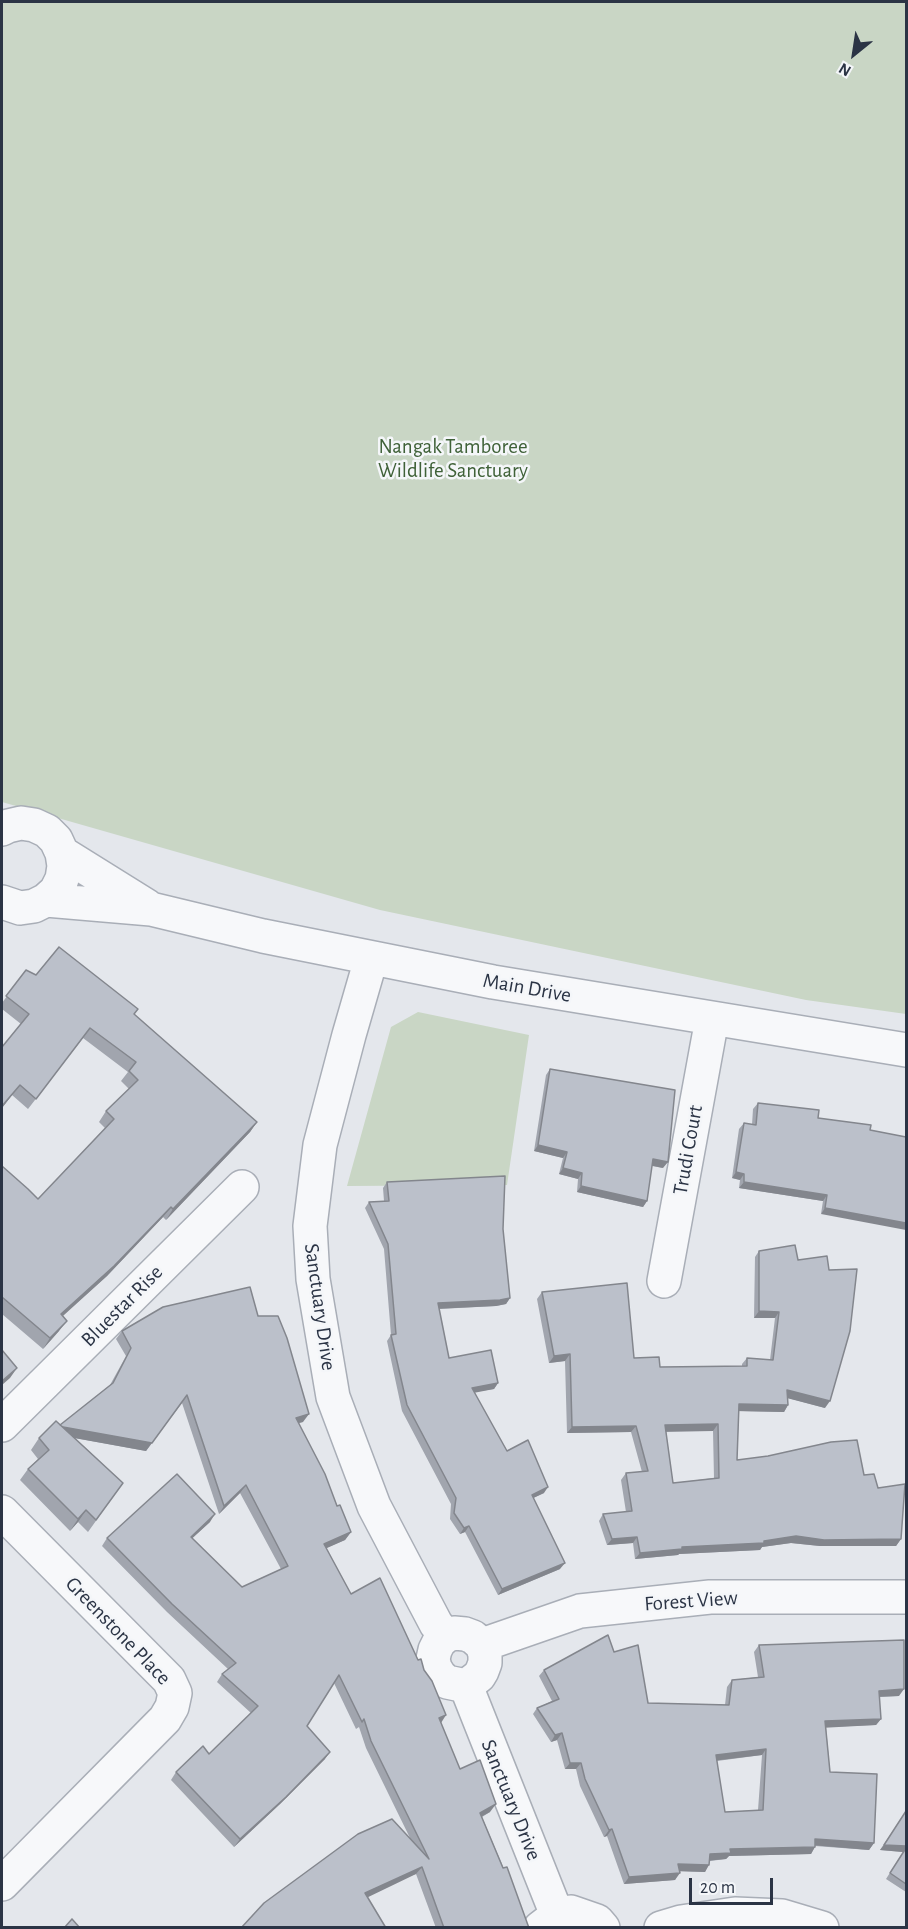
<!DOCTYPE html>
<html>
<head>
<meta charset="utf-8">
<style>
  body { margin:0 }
  #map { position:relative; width:908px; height:1929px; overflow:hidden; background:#e4e7ec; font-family:"Alegreya Sans",sans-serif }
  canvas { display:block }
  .frame { position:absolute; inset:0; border:3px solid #2b3445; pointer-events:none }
  .north { position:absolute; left:824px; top:24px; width:60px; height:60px; -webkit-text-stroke:4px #f4f6f9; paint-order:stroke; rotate:210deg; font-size:16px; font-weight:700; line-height:24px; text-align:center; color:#2b3445 }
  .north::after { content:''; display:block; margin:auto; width:21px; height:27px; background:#2b3445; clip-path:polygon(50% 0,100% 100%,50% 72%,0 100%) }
  .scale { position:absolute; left:689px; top:1878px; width:84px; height:27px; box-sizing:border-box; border:3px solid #2b3445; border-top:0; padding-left:8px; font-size:18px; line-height:21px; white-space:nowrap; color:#2b3445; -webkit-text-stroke:4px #f4f6f9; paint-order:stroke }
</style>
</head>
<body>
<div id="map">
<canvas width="908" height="1929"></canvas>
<div class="frame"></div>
<div class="north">N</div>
<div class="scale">20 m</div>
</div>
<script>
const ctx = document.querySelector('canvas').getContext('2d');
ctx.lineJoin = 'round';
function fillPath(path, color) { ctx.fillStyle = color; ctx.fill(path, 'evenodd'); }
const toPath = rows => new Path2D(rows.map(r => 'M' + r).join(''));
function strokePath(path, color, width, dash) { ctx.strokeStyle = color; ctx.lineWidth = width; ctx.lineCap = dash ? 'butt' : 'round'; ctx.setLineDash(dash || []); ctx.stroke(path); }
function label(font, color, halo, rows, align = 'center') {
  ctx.font = font + ' "Alegreya Sans",sans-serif'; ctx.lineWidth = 5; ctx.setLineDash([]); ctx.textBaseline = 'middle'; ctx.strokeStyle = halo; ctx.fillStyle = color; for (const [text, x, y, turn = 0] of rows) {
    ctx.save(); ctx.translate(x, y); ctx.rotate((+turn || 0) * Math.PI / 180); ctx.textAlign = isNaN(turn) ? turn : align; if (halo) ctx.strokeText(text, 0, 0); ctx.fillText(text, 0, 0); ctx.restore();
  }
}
fillPath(toPath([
  [2,2,906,2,906,1014,806,1000,380,910,2,802],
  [418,1012,529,1035,507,1185,347,1186,391,1027]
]), '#c9d6c5');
const minor = toPath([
  [2,829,8,826,21,823,34,825,47,831,56,840,62,853,64,866,62,879,56,891,46,900,34,906,20,908,2,902],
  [62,853,147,906],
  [46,900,151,909,263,936,493,982,906,1050],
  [371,959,349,1035,320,1145,310,1226,313,1279,333,1397,374,1506,436,1624,446,1636],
  [664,1281,712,1019],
  [2,1425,242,1187],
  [2,1512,169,1680,175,1693,172,1707,165,1719,2,1884],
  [454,1633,465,1634,473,1637,482,1645,485,1654,485,1663,482,1671,479,1676,466,1686,447,1682,440,1676,435,1668,433,1659,435,1650,439,1642,446,1636,454,1633],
  [482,1645,580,1611,710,1597,906,1597],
  [466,1686,557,1915],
  [540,1928,557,1915,571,1912,597,1921,603,1928],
  [661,1928,681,1922,735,1914,782,1916,822,1928]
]);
strokePath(minor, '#a9aeb7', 36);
strokePath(minor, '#f7f8fa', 33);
fillPath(toPath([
  [26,970,36,975,134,1014,257,1122,250,1132,166,1220,163,1217,107,1276,62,1316,59,1331,43,1349,2,1314,2,1166,38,1199,105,1128,99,1122,106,1111,129,1089,121,1081,128,1072,83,1038,28,1109,12,1095,2,1108,2,1047,21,1024,2,1009,2,1003],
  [550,1069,663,1168,652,1166,647,1201,643,1207,577,1192,578,1179,559,1174,563,1158,534,1151,546,1075],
  [758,1103,870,1130,906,1137,821,1214,823,1201,739,1188,740,1180,732,1178,739,1129,744,1123,752,1125,753,1109],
  [387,1182,503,1229,510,1298,506,1304,496,1306,439,1309,449,1358,498,1383,494,1389,474,1392,507,1451,544,1493,533,1498,560,1569,498,1595,465,1532,460,1534,450,1519,451,1504,402,1411,387,1341,391,1335,384,1249,365,1208,369,1202,384,1201,383,1188],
  [759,1251,825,1408,788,1398,788,1405,784,1412,739,1411,737,1460,864,1475,878,1488,901,1539,896,1546,820,1546,791,1543,762,1547,760,1550,679,1554,678,1555,635,1559,633,1543,607,1545,599,1521,603,1514,626,1512,621,1480,626,1473,642,1472,631,1432,567,1433,565,1361,549,1363,537,1299,542,1292,634,1358,660,1367,742,1367,742,1364,747,1358,770,1360,775,1318,754,1318,755,1257],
  [666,1431,713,1431,714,1478,673,1483],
  [258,1316,303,1422,299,1423,337,1506,351,1532,345,1540,326,1548,351,1594,441,1723,460,1769,490,1812,482,1817,529,1928,436,1928,416,1874,241,1928,410,1838,366,1748,359,1727,356,1729,334,1683,307,1726,325,1759,280,1804,234,1847,171,1780,176,1772,209,1754,251,1713,217,1682,222,1674,228,1669,167,1612,102,1546,107,1538,210,1522,192,1538,242,1587,281,1569,240,1493,219,1514,182,1403,146,1451,75,1438,123,1483,88,1532,78,1522,70,1531,20,1480,28,1469,38,1459,31,1450,39,1438,60,1425,110,1385,126,1356,116,1339,122,1331],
  [759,1645,899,1696,879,1697,881,1719,876,1725,826,1727,830,1772,874,1843,869,1850,815,1846,811,1854,729,1856,726,1859,710,1861,705,1872,679,1871,675,1880,624,1884,607,1836,604,1837,580,1786,576,1769,565,1769,557,1740,551,1742,533,1714,537,1708,552,1701,539,1676,544,1670,614,1652,648,1703,725,1705,727,1687,732,1680,758,1677,754,1652],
  [762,1755,758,1810,725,1812,717,1761],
  [906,1811,906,1892,886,1879,903,1852,880,1850]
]), '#a1a5ae');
fillPath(toPath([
  [20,1085,12,1095,2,1108,2,1106],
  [257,1122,250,1132,166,1220,173,1209],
  [538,1145,567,1152,563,1158,534,1151],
  [653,1159,668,1162,663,1168,649,1165],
  [563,1168,582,1173,578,1179,559,1174],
  [736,1172,744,1174,740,1180,732,1178],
  [744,1182,827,1195,823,1201,739,1188],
  [581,1186,647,1201,643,1207,577,1192],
  [171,1207,163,1217,107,1276,53,1325,61,1314],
  [825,1208,906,1223,906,1230,821,1214],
  [510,1298,506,1304,496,1306,434,1309,438,1303],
  [759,1311,779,1312,775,1318,754,1318],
  [67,1321,59,1331,43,1349,50,1338],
  [570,1354,565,1361,549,1363,554,1356],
  [17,1368,10,1378,2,1385,2,1381],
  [498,1383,494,1389,468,1394,472,1388],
  [787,1390,830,1401,825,1408,783,1397],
  [187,1395,146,1451,52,1434,58,1426],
  [739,1404,788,1405,784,1412,735,1411],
  [309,1414,303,1422,290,1425,296,1418],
  [718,1424,713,1431,660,1432,665,1425],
  [636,1426,631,1432,567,1433,572,1427],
  [246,1485,240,1493,219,1514,224,1506],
  [548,1487,544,1493,527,1501,532,1495],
  [86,1510,78,1522,70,1531,78,1519],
  [215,1514,210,1522,185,1545,191,1537],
  [469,1526,465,1532,460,1534,464,1528],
  [351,1532,345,1540,318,1552,324,1544],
  [796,1536,901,1539,896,1546,820,1546,791,1543,762,1547,760,1550,679,1554,678,1555,635,1559,640,1553,682,1547,764,1541],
  [637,1537,633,1543,607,1545,612,1539],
  [565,1563,560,1569,498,1595,502,1589],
  [904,1689,899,1696,874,1697,879,1691],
  [446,1715,441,1723,439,1718],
  [881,1719,876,1725,820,1728,825,1721],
  [562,1733,557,1740,551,1742,555,1735],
  [766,1749,762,1755,712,1761,716,1755],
  [330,1752,325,1759,280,1804,234,1847,240,1839],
  [570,1763,581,1763,576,1769,565,1769],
  [496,1804,490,1812,475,1820,480,1813],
  [612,1829,607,1836,604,1837,609,1830],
  [815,1839,874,1843,869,1850,811,1845],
  [884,1845,906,1846,906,1848,903,1852,880,1850],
  [815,1847,811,1854,729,1856,726,1859,705,1861,710,1854,730,1849],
  [678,1864,709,1865,705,1872,673,1871],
  [422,1867,416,1874,360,1901,365,1893],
  [680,1873,675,1880,624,1884,629,1877]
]), '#83868d');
const building = toPath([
  [59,947,138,1009,134,1014,257,1122,173,1209,171,1207,114,1266,61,1314,67,1321,50,1338,2,1297,2,1166,28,1189,38,1199,114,1119,106,1111,138,1080,129,1071,136,1062,90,1028,36,1099,20,1085,2,1106,2,1047,29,1014,6,996,26,970,36,975,59,947],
  [550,1069,675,1090,668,1162,653,1159,647,1201,581,1186,582,1173,563,1168,567,1152,538,1145,550,1069],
  [758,1103,819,1110,818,1118,871,1125,870,1130,906,1137,906,1223,825,1208,827,1195,744,1182,744,1174,736,1172,744,1123,756,1125,758,1103],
  [505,1176,503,1229,510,1298,500,1300,438,1303,449,1358,491,1350,498,1383,472,1388,507,1451,528,1440,548,1487,532,1495,565,1563,502,1589,469,1526,464,1528,454,1513,456,1498,407,1405,391,1335,396,1334,388,1244,369,1202,389,1201,387,1182,505,1176],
  [795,1245,798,1260,827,1256,829,1270,857,1269,850,1331,830,1401,787,1390,788,1405,739,1404,737,1460,768,1456,831,1442,857,1440,864,1475,874,1474,878,1488,905,1484,901,1539,824,1540,796,1536,764,1541,764,1543,682,1547,682,1549,640,1553,637,1537,612,1539,603,1514,632,1511,626,1473,648,1471,636,1426,572,1427,570,1354,554,1356,542,1292,627,1283,634,1358,659,1357,660,1367,747,1366,747,1358,773,1360,779,1312,759,1311,759,1251,795,1245],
  [718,1424,719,1478,673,1483,665,1425,718,1424],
  [250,1287,258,1316,278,1316,287,1338,309,1414,296,1418,325,1474,337,1506,340,1505,351,1532,324,1544,351,1594,380,1578,418,1660,421,1659,424,1670,432,1681,446,1715,439,1718,460,1769,480,1760,496,1804,480,1813,503,1868,507,1867,529,1928,444,1928,422,1867,365,1893,386,1928,241,1928,264,1903,358,1834,392,1819,429,1859,371,1741,364,1719,362,1722,339,1675,307,1726,330,1752,286,1797,240,1839,176,1772,203,1746,209,1754,258,1706,222,1674,236,1663,172,1604,107,1538,177,1474,215,1514,191,1537,242,1587,288,1566,246,1485,224,1506,187,1395,152,1443,63,1427,60,1425,113,1383,131,1348,122,1331,163,1307,250,1287],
  [2,1350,17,1368,2,1381,2,1350],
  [56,1421,123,1483,96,1520,86,1510,78,1519,28,1469,49,1450,39,1438,56,1421],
  [608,1635,614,1652,638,1645,648,1703,729,1705,732,1680,764,1677,759,1645,904,1640,904,1689,879,1691,881,1719,825,1721,830,1772,877,1774,874,1843,815,1839,815,1847,730,1849,731,1853,710,1854,709,1865,678,1864,680,1873,629,1877,612,1829,609,1830,585,1779,581,1763,570,1763,562,1733,555,1735,537,1708,559,1699,544,1670,608,1635],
  [766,1749,763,1810,725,1812,716,1755,766,1749],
  [906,1811,906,1846,884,1845,906,1811],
  [906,1848,906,1884,890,1873,906,1848],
  [72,1919,80,1928,64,1928,72,1919]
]);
fillPath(building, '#bbc0ca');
strokePath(building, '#83868d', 1.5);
label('21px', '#3f6138', '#f4f6f9', [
  ["Nangak Tamboree",453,447],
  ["Wildlife Sanctuary",453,471]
]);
label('21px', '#2b3445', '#f4f6f9', [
  ["Main Drive",527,988,10],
  ["Trudi Court",688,1150,-80],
  ["Bluestar Rise",122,1306,-45],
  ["Sanctuary Drive",320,1307,82],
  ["Forest View",691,1601,-4],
  ["Greenstone Place",118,1631,46],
  ["Sanctuary Drive",511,1800,68]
]);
</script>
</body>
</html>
